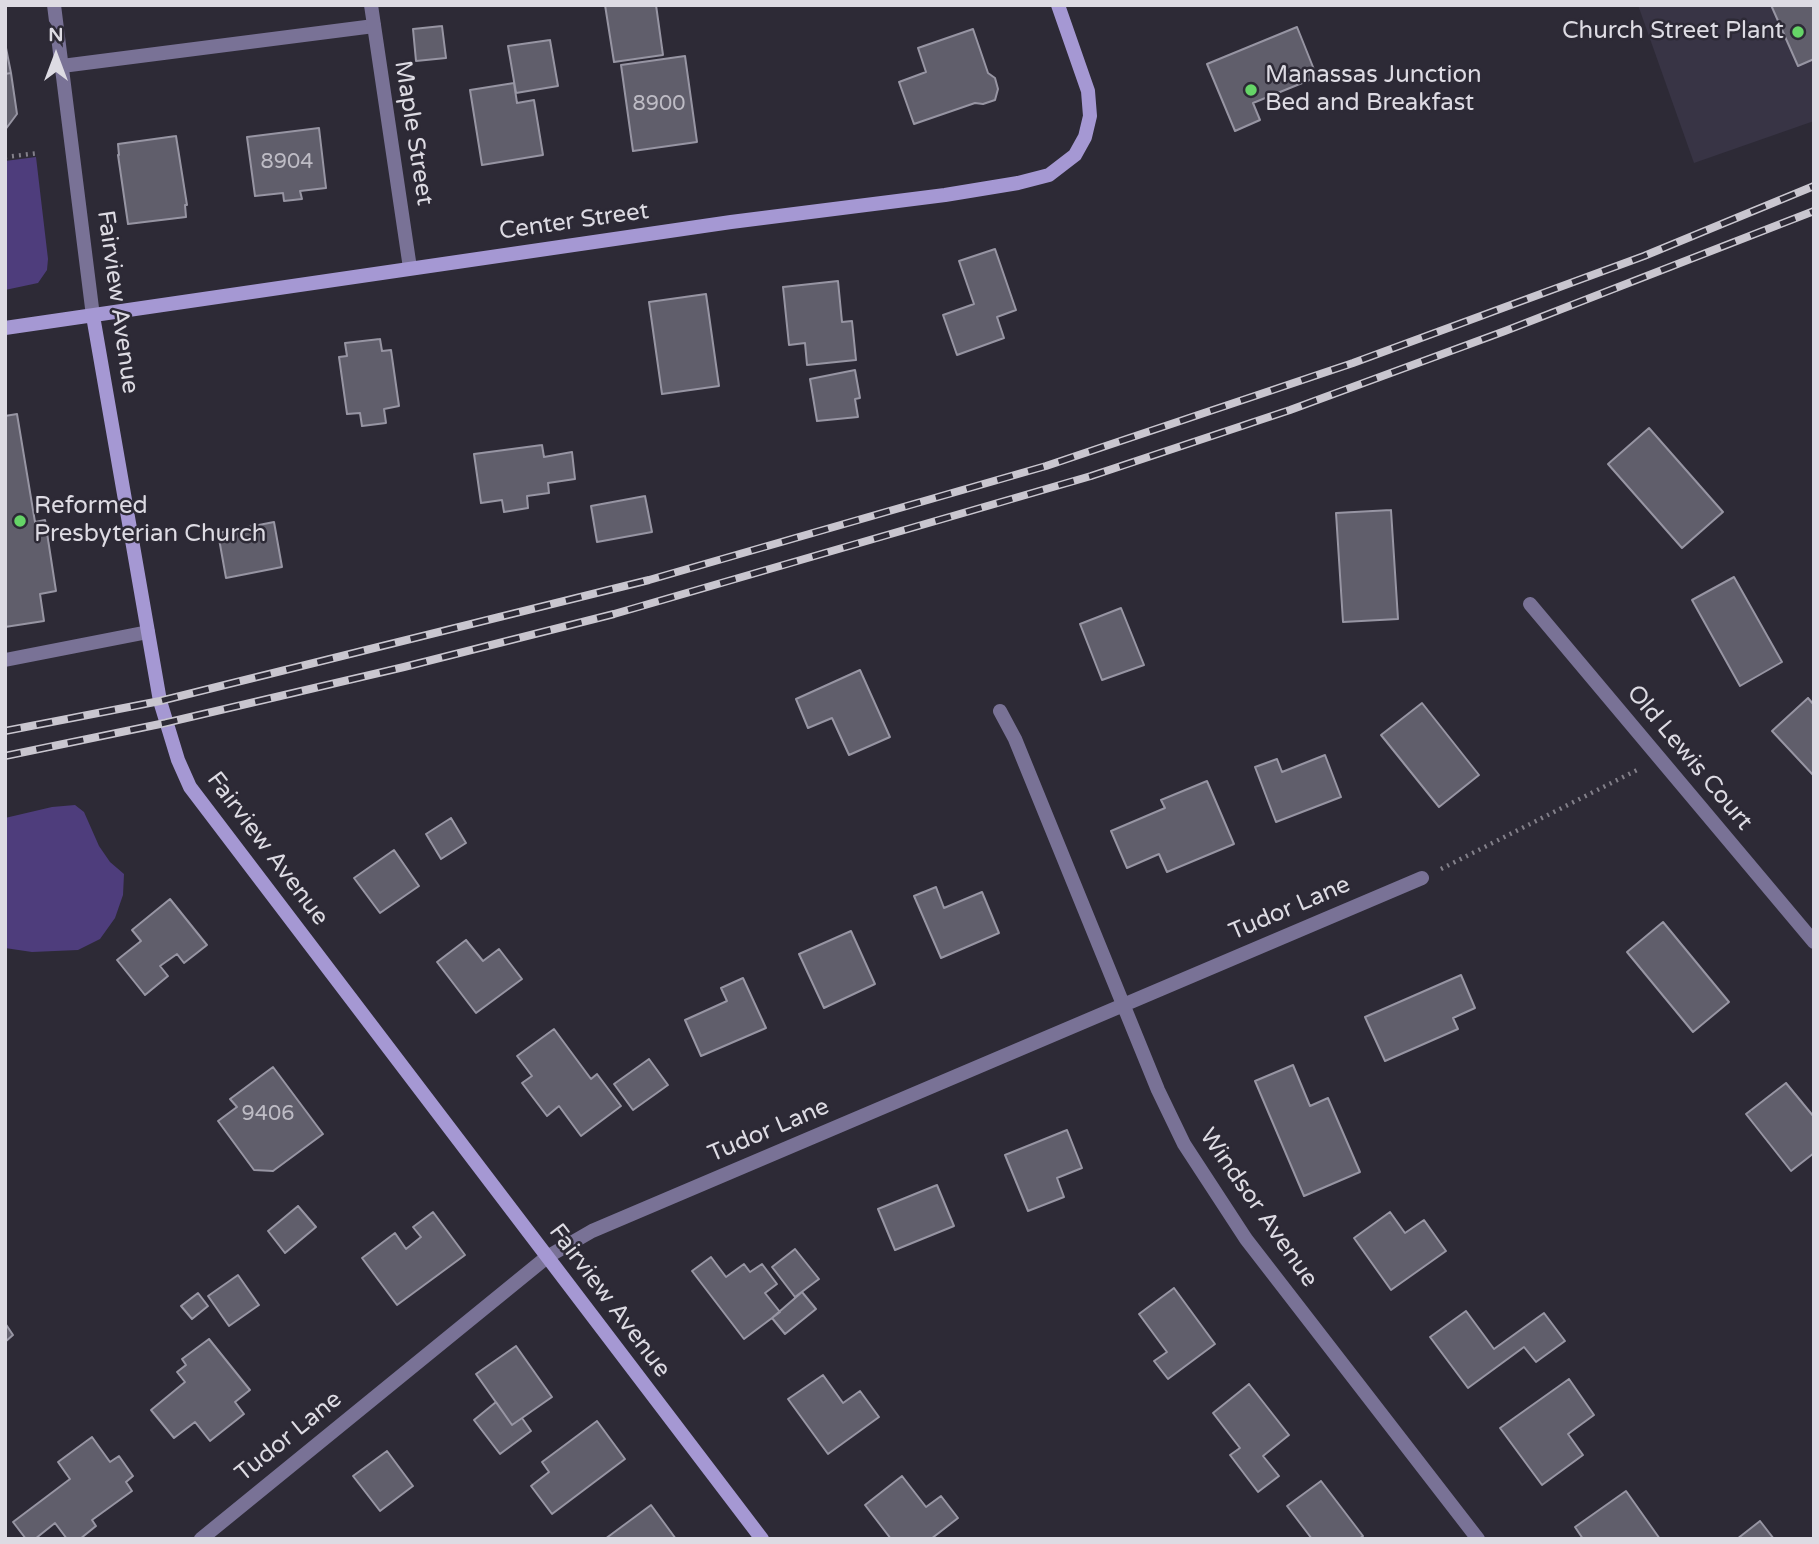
<!DOCTYPE html>
<html>
<head>
<meta charset="utf-8">
<style>
  body { margin:0 }
  #map { position:relative; width:1819px; height:1544px; overflow:hidden; background:#2d2a36; font-family:"Varela Round",sans-serif }
  canvas { display:block }
  .frame { position:absolute; inset:0; border:7px solid #dddbe3; pointer-events:none }
  .north { position:absolute; left:21px; top:21px; width:70px; height:70px; -webkit-text-stroke:5px #2d2a36; paint-order:stroke; rotate:0deg; font-size:19px; font-weight:700; line-height:28px; text-align:center; color:#dddbe3 }
  .north::after { content:''; display:block; margin:auto; width:24px; height:32px; background:#dddbe3; clip-path:polygon(50% 0,100% 100%,50% 72%,0 100%) }
</style>
</head>
<body>
<div id="map">
<canvas width="1819" height="1544"></canvas>
<div class="frame"></div>
<div class="north">N</div>
</div>
<script>
const ctx = document.querySelector('canvas').getContext('2d');
ctx.lineJoin = 'round';
function fillPath(path, color) { ctx.fillStyle = color; ctx.fill(path, 'evenodd'); }
const toPath = rows => new Path2D(rows.map(r => 'M' + r).join(''));
function strokePath(path, color, width, dash) { ctx.strokeStyle = color; ctx.lineWidth = width; ctx.lineCap = dash ? 'butt' : 'round'; ctx.setLineDash(dash || []); ctx.stroke(path); }
function label(font, color, halo, rows, align = 'center') {
  ctx.font = font + ' "Varela Round",sans-serif'; ctx.lineWidth = 5; ctx.setLineDash([]); ctx.textBaseline = 'middle'; ctx.strokeStyle = halo; ctx.fillStyle = color; for (const [text, x, y, turn = 0] of rows) {
    ctx.save(); ctx.translate(x, y); ctx.rotate((+turn || 0) * Math.PI / 180); ctx.textAlign = isNaN(turn) ? turn : align; if (halo) ctx.strokeText(text, 0, 0); ctx.fillText(text, 0, 0); ctx.restore();
  }
}
fillPath(toPath([
  [1638,5,1814,5,1814,121,1694,163]
]), '#383445');
fillPath(toPath([
  [36,157,48,259,47,270,38,283,5,290,5,161],
  [75,805,84,812,99,846,110,862,124,874,123,895,115,918,100,939,78,950,32,952,5,948,5,818,52,807]
]), '#4e3d7c');
const building = toPath([
  [605,5,656,5,663,55,614,62,605,5],
  [1771,5,1814,5,1814,59,1798,66,1771,5],
  [442,26,446,58,416,61,413,29,442,26],
  [1297,27,1317,77,1253,103,1260,120,1235,131,1207,64,1297,27],
  [973,29,988,73,995,78,998,89,995,100,983,104,975,103,914,124,899,82,926,72,918,48,973,29],
  [550,40,558,86,516,93,508,46,550,40],
  [5,43,11,73,5,74,5,43],
  [685,56,697,142,633,151,621,65,685,56],
  [11,73,17,114,5,130,5,74,11,73],
  [514,83,517,103,534,100,543,155,482,165,470,90,514,83],
  [319,128,326,188,300,191,302,199,284,201,283,193,255,196,247,137,319,128],
  [176,136,187,205,185,205,186,217,128,224,118,155,119,155,118,144,176,136],
  [995,249,1016,310,997,317,1004,338,957,355,943,315,974,304,959,261,995,249],
  [838,281,842,322,852,321,856,360,807,365,805,343,789,345,783,287,838,281],
  [706,294,719,386,662,394,649,302,706,294],
  [380,339,382,351,391,350,399,406,384,409,386,423,362,426,360,413,347,414,339,357,347,356,345,343,380,339],
  [855,370,860,398,855,399,858,417,817,421,810,379,855,370],
  [17,414,35,522,45,520,56,591,40,594,44,621,5,627,5,416,17,414],
  [1649,428,1723,512,1682,548,1608,464,1649,428],
  [542,445,544,457,572,452,575,479,548,483,549,493,527,496,528,508,504,512,502,500,481,503,474,454,542,445],
  [645,496,652,532,597,542,591,506,645,496],
  [1391,510,1398,619,1343,622,1336,513,1391,510],
  [274,522,282,567,226,578,218,533,274,522],
  [1734,577,1782,662,1740,686,1692,600,1734,577],
  [1121,608,1144,665,1102,680,1080,624,1121,608],
  [860,670,890,737,849,755,832,718,808,728,796,699,860,670],
  [1808,698,1814,705,1814,776,1772,731,1808,698],
  [1422,703,1479,775,1439,807,1381,735,1422,703],
  [1325,755,1341,797,1276,822,1255,767,1277,759,1282,772,1325,755],
  [1207,781,1234,844,1167,872,1159,854,1127,868,1111,831,1165,808,1161,800,1207,781],
  [451,818,466,843,441,859,426,834,451,818],
  [394,850,419,886,380,913,354,878,394,850],
  [936,887,944,908,982,892,999,933,941,958,914,896,936,887],
  [170,899,207,945,184,963,177,954,160,966,168,976,145,995,117,960,141,941,132,930,170,899],
  [1663,922,1729,1002,1693,1032,1627,952,1663,922],
  [851,931,875,984,824,1008,799,954,851,931],
  [466,940,483,961,499,949,522,979,476,1013,437,962,466,940],
  [1461,975,1475,1008,1453,1018,1458,1029,1385,1061,1365,1017,1461,975],
  [743,978,766,1028,701,1056,685,1020,727,1001,721,988,743,978],
  [554,1029,591,1079,597,1074,621,1106,581,1136,559,1106,547,1116,522,1083,532,1076,517,1056,554,1029],
  [649,1059,668,1085,633,1110,614,1084,649,1059],
  [1293,1065,1310,1106,1328,1098,1360,1172,1304,1196,1255,1081,1293,1065],
  [273,1067,323,1134,273,1171,254,1170,218,1121,237,1107,230,1099,273,1067],
  [1786,1083,1814,1117,1814,1153,1791,1171,1746,1114,1786,1083],
  [1067,1130,1082,1168,1057,1178,1064,1197,1028,1211,1005,1155,1067,1130],
  [937,1185,954,1226,895,1250,878,1209,937,1185],
  [298,1206,316,1227,285,1253,268,1231,298,1206],
  [433,1212,465,1255,397,1305,362,1258,395,1233,406,1249,421,1237,413,1227,433,1212],
  [1390,1212,1405,1233,1424,1220,1446,1251,1391,1290,1354,1238,1390,1212],
  [795,1249,819,1279,795,1297,772,1267,795,1249],
  [711,1257,726,1277,744,1264,750,1272,762,1264,777,1284,765,1293,780,1312,744,1339,692,1271,711,1257],
  [238,1275,259,1305,229,1326,208,1296,238,1275],
  [1174,1288,1215,1344,1168,1379,1154,1361,1167,1352,1139,1314,1174,1288],
  [802,1292,816,1309,785,1334,772,1318,802,1292],
  [198,1293,208,1306,192,1319,181,1306,198,1293],
  [1466,1311,1494,1349,1544,1313,1565,1341,1536,1362,1524,1347,1468,1388,1430,1337,1466,1311],
  [5,1323,13,1335,5,1342,5,1323],
  [209,1339,250,1390,235,1402,244,1414,210,1441,195,1422,174,1438,151,1410,185,1382,177,1372,186,1365,182,1359,209,1339],
  [516,1346,552,1397,512,1425,476,1374,516,1346],
  [823,1375,843,1403,860,1391,879,1417,828,1454,788,1399,823,1375],
  [1569,1379,1594,1415,1568,1434,1583,1455,1542,1485,1500,1428,1569,1379],
  [1249,1384,1289,1435,1263,1456,1279,1476,1258,1492,1230,1455,1240,1448,1213,1413,1249,1384],
  [496,1402,512,1425,522,1418,531,1431,500,1454,474,1420,496,1402],
  [597,1421,625,1459,552,1514,531,1486,549,1472,542,1462,597,1421],
  [92,1437,110,1462,119,1456,133,1476,126,1482,132,1491,92,1520,96,1526,80,1539,67,1539,55,1523,35,1539,26,1539,13,1522,70,1479,58,1462,92,1437],
  [387,1451,413,1486,380,1511,353,1476,387,1451],
  [902,1476,926,1507,941,1496,958,1518,931,1539,891,1539,865,1505,902,1476],
  [1321,1481,1363,1536,1359,1539,1312,1539,1287,1506,1321,1481],
  [1626,1491,1660,1539,1583,1539,1575,1527,1626,1491],
  [651,1505,676,1539,605,1539,651,1505],
  [1760,1521,1774,1539,1737,1539,1760,1521]
]);
fillPath(building, '#605e6b');
strokePath(building, '#9795a3', 2);
strokePath(toPath([
  [5,157,39,153],
  [1441,869,1637,770]
]), '#83808a', 4.5, [2, 5]);
strokePath(toPath([
  [62,66,374,26],
  [5,660,148,632]
]), '#797296', 14);
strokePath(toPath([
  [371,5,410,268],
  [1530,604,1814,942],
  [1000,711,1015,739,1158,1090,1184,1144,1246,1239,1478,1539],
  [547,1257,592,1231,1422,878]
]), '#797296', 14);
strokePath(toPath([
  [54,5,93,316],
  [201,1539,547,1257]
]), '#797296', 14);
strokePath(toPath([
  [93,316,160,701,178,760,190,787,762,1539],
  [5,328,731,222,945,195,1018,183,1049,175,1075,155,1085,137,1090,116,1088,91,1058,5]
]), '#a598d3', 14);
const rail = toPath([
  [5,731,160,701,649,580,1046,466,1353,363,1644,256,1814,186],
  [5,756,165,723,404,667,614,614,1091,476,1290,410,1505,331,1814,211]
]);
strokePath(rail, '#c9c6cf', 8);
strokePath(rail, '#2d2a36', 5, [16]);
for (const [x, y, r, color] of [
  [1798,32,7,"#65d467"],
  [1251,90,7,"#65d467"],
  [20,521,7,"#65d467"]
]) { const dot = new Path2D(); dot.arc(x, y, r, 0, 2 * Math.PI); ctx.fillStyle = color; ctx.fill(dot); strokePath(dot, '#2d2a36', 2.5); }
label('21px', '#bebcc5', null, [
  ["8900",659,104],
  ["8904",287,162],
  ["9406",268,1114]
]);
label('24px', '#dddbe3', '#2d2a36', [
  ["Church Street Plant",1784,32,"right"],
  ["Manassas Junction",1265,76],
  ["Bed and Breakfast",1265,104],
  ["Reformed",34,507],
  ["Presbyterian Church",34,535]
], 'left');
label('24px', '#dddbe3', '#2d2a36', [
  ["Maple Street",413,133,81],
  ["Center Street",574,222,-8],
  ["Fairview Avenue",117,302,82],
  ["Old Lewis Court",1689,758,50],
  ["Fairview Avenue",267,849,53],
  ["Tudor Lane",1290,909,-23],
  ["Tudor Lane",769,1131,-23],
  ["Windsor Avenue",1258,1208,55],
  ["Fairview Avenue",609,1301,53],
  ["Tudor Lane",289,1437,-39]
]);
</script>
</body>
</html>
